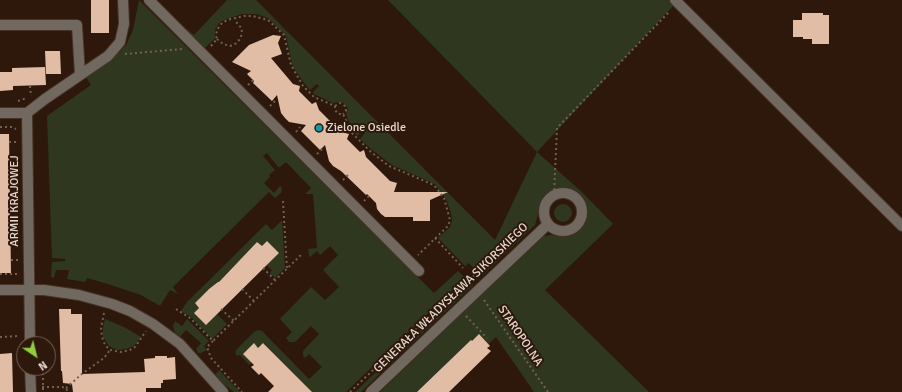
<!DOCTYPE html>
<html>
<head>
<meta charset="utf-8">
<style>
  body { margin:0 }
  #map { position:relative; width:902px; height:392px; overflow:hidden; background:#2d180b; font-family:Signika,sans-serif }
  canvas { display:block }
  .north { position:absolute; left:16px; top:336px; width:40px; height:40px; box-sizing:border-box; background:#2d180b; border:1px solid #776559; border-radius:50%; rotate:145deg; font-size:11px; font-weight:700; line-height:16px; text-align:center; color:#e7d8cf }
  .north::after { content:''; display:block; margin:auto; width:14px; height:18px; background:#93cc3d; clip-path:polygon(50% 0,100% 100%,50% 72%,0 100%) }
</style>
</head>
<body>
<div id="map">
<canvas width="902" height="392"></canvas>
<div class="north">N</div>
</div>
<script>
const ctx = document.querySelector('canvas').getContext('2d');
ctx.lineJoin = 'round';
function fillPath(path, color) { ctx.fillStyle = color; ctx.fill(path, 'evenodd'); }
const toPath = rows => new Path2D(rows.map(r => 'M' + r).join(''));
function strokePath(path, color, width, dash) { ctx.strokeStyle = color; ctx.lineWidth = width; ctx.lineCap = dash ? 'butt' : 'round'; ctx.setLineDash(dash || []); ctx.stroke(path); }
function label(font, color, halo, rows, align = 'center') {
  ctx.font = font + ' Signika,sans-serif'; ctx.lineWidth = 4; ctx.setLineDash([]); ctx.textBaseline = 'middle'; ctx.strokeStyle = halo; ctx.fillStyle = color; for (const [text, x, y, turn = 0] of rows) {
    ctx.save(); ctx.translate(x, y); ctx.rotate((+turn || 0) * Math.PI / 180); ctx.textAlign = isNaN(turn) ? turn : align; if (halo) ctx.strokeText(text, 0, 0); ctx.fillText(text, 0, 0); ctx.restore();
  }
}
fillPath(toPath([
  [139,0,434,293,458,271,465,278,346,392,308,392,310,390,264,343,258,348,254,344,252,362,249,365,240,355,237,356,235,352,237,349,254,332,258,330,262,331,309,379,322,367,309,354,305,358,303,355,303,351,319,334,311,326,295,342,289,342,286,338,292,332,280,319,311,287,325,300,339,287,323,270,338,255,330,246,320,255,317,251,310,257,309,256,308,249,317,248,313,194,305,194,311,188,286,162,280,167,278,167,267,153,263,156,275,170,269,175,270,177,264,183,274,193,280,186,282,188,281,193,275,198,269,192,173,287,178,294,170,290,160,306,141,295,111,285,87,278,85,282,67,279,69,270,56,270,54,278,51,277,52,262,65,261,65,259,52,258,47,116,91,85,86,77,112,59,126,45,133,30],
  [227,0,256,0,495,240,537,152,388,0,669,0,674,5,537,152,583,193,613,224,545,290,649,392,534,392,496,337,438,392,380,392,538,240,543,236,550,235,563,236,573,234,578,231,585,221,588,211,587,205,580,196,567,189,559,189,552,191,545,197,541,203,535,225,483,275,480,275,469,263,465,266,438,238,450,227,452,220,451,213,446,199,435,184,392,165,371,149,360,139,365,133,362,131,357,136,352,130,346,114,348,109,345,104,341,102,333,103,314,94,313,92,319,86,317,84,310,90,304,83,293,67,286,36,268,18,256,14,242,14,222,21,219,23,215,30,215,38,204,49,186,31,187,29,194,35],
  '554 213a9 9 0 1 1 18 0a9 9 0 1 1-18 0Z',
  [282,220,285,268,275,278,270,273,272,270,266,265,262,246,257,242,219,282,218,282,209,289,195,303,199,308,195,313,206,325,217,314,227,324,212,339,190,316,181,311,187,302,266,224,272,230],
  [471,281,473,285,361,392,355,392],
  [105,319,124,327,141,337,134,346,126,349,117,350,109,346,103,337,103,327],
  [187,319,209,341,204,346,207,350,201,353,198,353,196,349,201,343,186,330,180,337,175,333,173,326,175,321,182,326],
  [219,370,240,392,234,392,218,380,214,376]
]), '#2f371f');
fillPath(toPath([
  [91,0,109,0,109,33,91,33],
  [802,13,823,13,823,15,829,15,829,44,812,44,812,39,803,39,803,37,793,37,793,20,802,20],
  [273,35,281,36,278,43,282,54,271,58,293,84,300,86,299,91,312,104,316,102,319,110,341,132,349,134,347,139,360,152,364,150,366,157,390,181,397,183,394,192,448,192,430,200,430,221,413,221,413,217,385,217,381,214,377,209,376,203,367,194,366,195,341,171,333,166,329,161,325,145,320,150,301,131,306,125,289,122,285,118,281,113,277,95,272,101,253,83,254,81,247,74,251,71,232,62,249,45],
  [45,51,60,51,61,74,46,74],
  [45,67,46,85,13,86,13,90,0,91,0,72,12,72,12,68],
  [0,134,9,134,11,273,0,273],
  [267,241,279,253,206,325,194,313,199,308,195,303,209,289,218,282,219,282,257,242,262,246],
  [59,309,71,309,71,314,82,314,82,374,145,372,144,359,155,358,155,356,167,356,167,358,175,357,176,379,163,380,163,383,161,383,161,388,146,388,146,392,73,392,72,384,63,383,62,371,61,371],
  [479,334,490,346,487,348,491,351,449,392,417,392,471,340,472,341],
  [254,343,258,348,263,343,312,392,268,392,274,386,261,373,259,375,251,367,254,365,243,354],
  [12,353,13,392,0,392,0,354]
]), '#e2bda6');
const minor = toPath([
  [149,0,419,271],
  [675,0,902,226],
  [0,25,77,25,80,75],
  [0,113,27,113,45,99,108,56,120,42,124,24,123,0],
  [27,113,30,344],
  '544 212a19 19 0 1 1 38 0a19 19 0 1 1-38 0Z',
  [0,290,44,290,79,295,112,304,130,311,153,324,180,344,223,392],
  [30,368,31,392],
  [371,392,548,224]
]);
strokePath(minor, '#473326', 12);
strokePath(toPath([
  [217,39,223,44,230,46,237,43,241,37,242,29,237,23,235,18],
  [211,46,217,39,216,36,217,30,221,24,227,20,244,16,253,16,268,20,284,35,291,65,303,86,314,97,335,106,335,110,338,114,343,114,352,133,371,152,389,166,434,185,444,198,450,220,448,226,418,255],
  [125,54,182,49],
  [248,85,253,80],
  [30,86,31,96],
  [18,101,27,98],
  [270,106,275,101],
  [335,106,340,103,345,106,346,111,343,114],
  [0,127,12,127,16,129],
  [296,132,300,127],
  [9,142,18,142],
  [317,154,322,149],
  [9,172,18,172],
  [343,180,348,175],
  [554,195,557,128,670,11],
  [10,201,19,201],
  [283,201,287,269],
  [364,201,369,196],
  [10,231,17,231],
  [435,238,463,268],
  [11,260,18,260],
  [263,268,275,280],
  [0,274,18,274],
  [242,289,254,301],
  [484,300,548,392],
  [176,309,190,318,213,341,302,254],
  [221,309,234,321],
  [104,313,101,328,102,337,105,345,110,350,121,352,130,350,135,347,146,331],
  [466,316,487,338],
  [0,337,19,336],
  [213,341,207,347,211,358,242,392],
  [43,368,43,392],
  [42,387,62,387,66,388,68,392],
  [66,388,83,373,104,358,110,350],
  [350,392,473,275,476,278]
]), '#736055', 2, [2, 3]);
strokePath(minor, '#71695f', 10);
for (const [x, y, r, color] of [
  [319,128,4,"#0f9aa8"]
]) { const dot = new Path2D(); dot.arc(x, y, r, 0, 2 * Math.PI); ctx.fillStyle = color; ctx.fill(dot); strokePath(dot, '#2d180b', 1.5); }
label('12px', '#e7d8cf', '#2d180b', [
  ["Zielone Osiedle",327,128]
], 'left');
label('12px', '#e7d8cf', '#2d180b', [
  ["ARMII KRAJOWEJ",15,201,-90],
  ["GENERAŁA WŁADYSŁAWA SIKORSKIEGO",451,298,-44],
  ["STAROPOLNA",520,336,56]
]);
</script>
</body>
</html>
